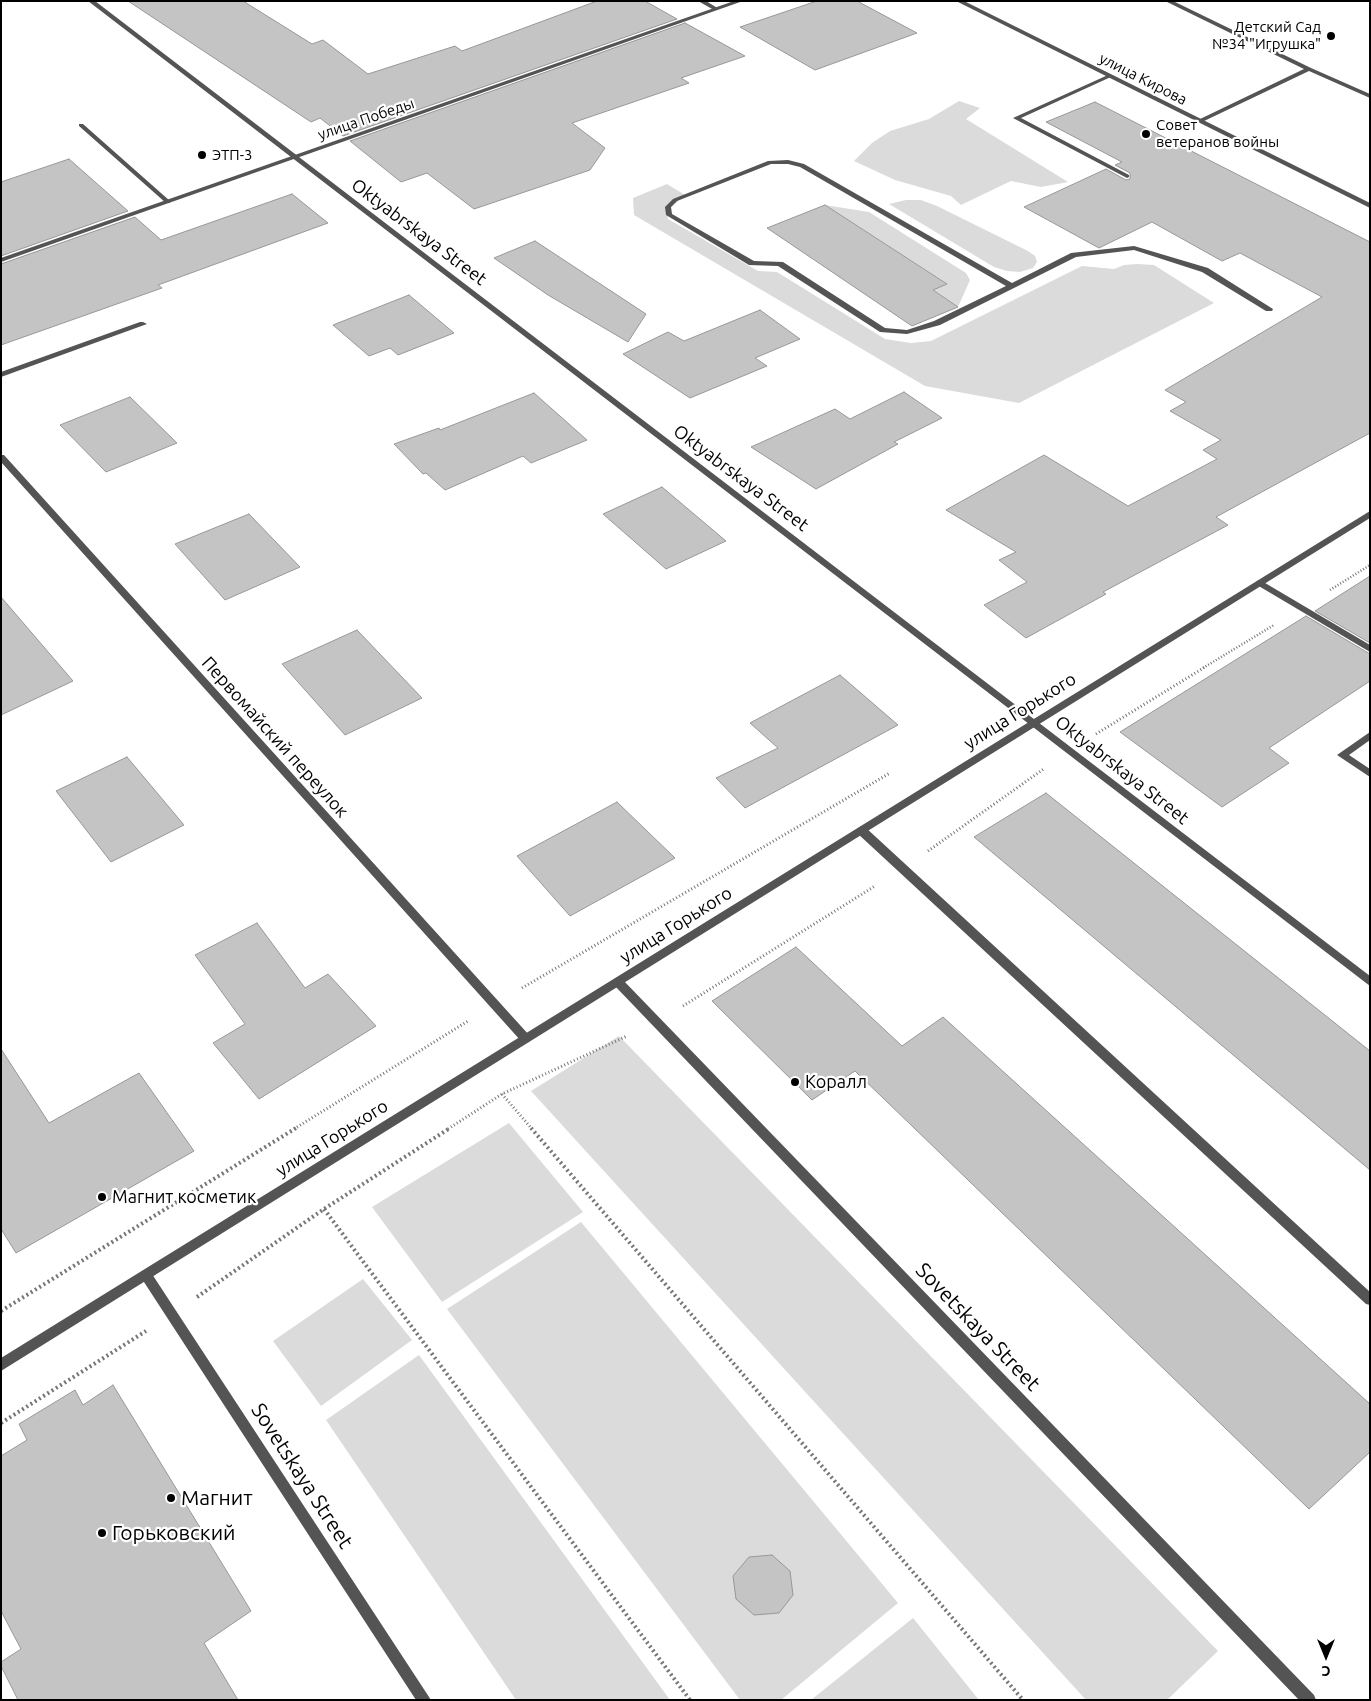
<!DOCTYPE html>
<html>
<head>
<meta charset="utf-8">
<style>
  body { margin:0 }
  #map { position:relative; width:1371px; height:1701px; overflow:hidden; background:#fff; font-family:Ubuntu,sans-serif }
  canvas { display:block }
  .frame { position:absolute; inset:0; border:2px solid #000; pointer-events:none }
  .north { position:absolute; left:1301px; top:1631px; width:50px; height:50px; -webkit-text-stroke:4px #fff; paint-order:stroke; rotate:180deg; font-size:14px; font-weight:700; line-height:20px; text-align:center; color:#000 }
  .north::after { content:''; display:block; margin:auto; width:18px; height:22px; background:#000; clip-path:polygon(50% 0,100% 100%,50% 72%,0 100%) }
</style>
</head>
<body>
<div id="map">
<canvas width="1371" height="1701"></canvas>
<div class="frame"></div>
<div class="north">С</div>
</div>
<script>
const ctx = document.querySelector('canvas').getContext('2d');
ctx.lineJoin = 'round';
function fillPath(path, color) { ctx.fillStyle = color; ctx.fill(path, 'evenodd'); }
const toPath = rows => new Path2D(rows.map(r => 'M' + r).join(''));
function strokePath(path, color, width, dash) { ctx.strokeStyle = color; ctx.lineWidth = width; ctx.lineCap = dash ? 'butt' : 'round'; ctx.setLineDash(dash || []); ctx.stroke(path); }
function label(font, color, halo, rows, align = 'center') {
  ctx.font = font + ' Ubuntu,sans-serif'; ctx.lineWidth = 4.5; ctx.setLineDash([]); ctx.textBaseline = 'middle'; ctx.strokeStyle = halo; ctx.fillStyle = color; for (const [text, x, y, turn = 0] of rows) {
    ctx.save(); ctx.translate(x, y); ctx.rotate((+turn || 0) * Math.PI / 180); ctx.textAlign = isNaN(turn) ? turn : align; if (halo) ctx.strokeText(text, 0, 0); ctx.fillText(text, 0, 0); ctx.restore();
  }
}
fillPath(toPath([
  [959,101,980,108,966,119,1068,182,1041,187,1011,181,961,205,951,196,895,180,854,161,872,143,890,131,929,119],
  [667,184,685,195,667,211,668,219,758,271,777,272,885,339,911,343,931,341,1082,266,1114,269,1124,265,1137,264,1154,265,1214,303,1019,403,925,386,634,215,633,198],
  [906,200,921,200,937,206,1028,251,1035,256,1037,262,1033,268,1020,272,1007,271,994,267,889,204],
  [825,205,869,212,966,273,970,280,958,307,933,290,946,283],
  [619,1036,1218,1651,1167,1700,1086,1700,531,1091],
  [509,1123,583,1212,442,1302,372,1207],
  [581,1222,898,1603,781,1700,740,1700,447,1309],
  [363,1279,412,1340,321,1406,273,1341],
  [419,1355,670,1700,516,1700,326,1420],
  [913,1618,979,1700,811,1700]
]), '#dbdbdb');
const building = toPath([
  [128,1,243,1,312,44,323,40,368,74,455,46,462,51,597,1,645,1,677,19,343,136,320,118,311,122,128,1],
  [817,1,857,1,917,33,815,70,740,27,817,1],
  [685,23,745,56,681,78,689,83,572,123,605,148,590,170,474,209,427,173,401,182,350,141,685,23],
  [1095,102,1370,242,1370,433,1216,517,1228,525,1103,592,1106,594,1026,638,984,605,1027,582,999,560,1016,552,946,510,1044,455,1128,506,1217,459,1203,450,1221,440,1170,411,1186,402,1165,390,1322,297,1240,253,1222,261,1152,222,1099,248,1024,207,1106,169,1126,180,1130,179,1130,173,1115,165,1122,162,1046,122,1095,102],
  [69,159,128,211,1,256,1,182,69,159],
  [292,194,328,223,158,285,162,288,1,345,1,264,135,217,161,240,292,194],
  [825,205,947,284,933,290,958,307,912,326,767,228,825,205],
  [535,241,646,314,628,342,548,295,494,258,535,241],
  [409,295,454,333,398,355,390,348,369,356,333,325,409,295],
  [760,310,800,339,755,358,767,366,690,398,623,354,668,332,684,341,760,310],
  [904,392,942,418,894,442,898,444,816,489,751,447,835,409,850,419,904,392],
  [534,393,587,440,531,463,523,456,445,490,426,473,423,474,394,444,439,428,440,430,534,393],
  [130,397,177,443,106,472,60,425,130,397],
  [662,487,726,541,666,569,603,514,662,487],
  [249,514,300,567,225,600,175,544,249,514],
  [1370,576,1370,643,1315,611,1370,576],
  [1,597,73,681,1,715,1,597],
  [1306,616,1370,654,1370,681,1269,748,1289,763,1222,807,1120,732,1306,616],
  [357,630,422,698,345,735,282,664,357,630],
  [840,675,898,725,745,808,716,778,778,748,750,723,840,675],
  [127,757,184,825,111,862,56,791,127,757],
  [1046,793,1370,1051,1370,1170,974,837,1046,793],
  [617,802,675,858,570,916,517,856,617,802],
  [257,923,305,988,328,974,376,1026,259,1099,213,1043,245,1024,195,955,257,923],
  [796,947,902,1046,943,1017,1370,1404,1370,1452,1309,1509,855,1071,812,1100,712,1001,796,947],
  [1,1049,49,1123,139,1073,194,1151,16,1253,1,1229,1,1049],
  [113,1385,251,1611,204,1643,238,1700,18,1700,1,1666,1,1662,21,1649,1,1611,1,1456,27,1440,19,1424,75,1390,83,1405,113,1385],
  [772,1555,790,1571,793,1595,779,1613,754,1615,736,1599,733,1576,749,1557,772,1555]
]);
fillPath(building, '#c4c4c4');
strokePath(building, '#989898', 1);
strokePath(toPath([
  [1330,590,1370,565],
  [1203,668,1274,625]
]), '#767676', 2.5, [1, 2]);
strokePath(toPath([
  [1096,734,1205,667],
  [928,851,1045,768],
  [522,988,890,773],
  [683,1006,875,886],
  [502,1094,532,1129],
  [294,1129,468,1021],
  [448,1129,502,1094,627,1036]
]), '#767676', 3, [1, 2.5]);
strokePath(toPath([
  [531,1128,1023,1700],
  [324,1209,690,1700],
  [197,1297,324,1209,450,1128],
  [1,1311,296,1128],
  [1,1423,146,1331]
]), '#767676', 4, [2, 3]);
fillPath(toPath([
  [1165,1,1173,1,1311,68,1370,94,1370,98,1309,71,1202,122,1198,122,1198,120,1304,69,1165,1],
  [1108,75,1113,76,1021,118,1129,175,1129,177,1127,178,1013,118,1108,75],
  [79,124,83,124,170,201,170,203,166,203,79,126,79,124],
  [788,160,804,164,1012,283,1071,253,1134,246,1208,268,1273,309,1272,311,1266,311,1202,272,1134,250,1076,257,940,325,907,334,880,332,778,266,749,265,666,215,665,207,673,199,768,161,788,160],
  [771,164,788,164,800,167,1006,286,934,321,907,330,885,328,783,262,754,261,672,214,671,207,677,201,771,164],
  [140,322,143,322,147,324,1,377,1,372,140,322],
  [1260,580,1370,645,1370,652,1257,585,1256,583,1257,581,1260,580],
  [1370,732,1370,740,1349,755,1370,769,1370,777,1337,755,1370,732],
  [861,826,865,827,1370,1292,1370,1305,1366,1304,857,833,856,830,861,826]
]), '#545454');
fillPath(toPath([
  [88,1,95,1,1370,976,1370,986,88,1],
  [698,1,706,1,719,9,714,10,698,1],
  [1,455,4,455,529,1035,530,1038,529,1041,525,1042,521,1041,1,462,1,455],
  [618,978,622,979,1314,1695,1316,1700,1299,1700,614,985,613,982,614,979,618,978],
  [146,1270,150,1271,431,1700,416,1700,142,1279,140,1275,142,1271,146,1270]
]), '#545454');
fillPath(toPath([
  [734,1,743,1,1,262,1,258,734,1],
  [956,1,964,1,1370,203,1370,208,956,1],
  [1370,511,1370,518,1,1371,1,1358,1370,511]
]), '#545454');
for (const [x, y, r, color] of [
  [1331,36,5,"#000"],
  [1146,134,5,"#000"],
  [202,155,5,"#000"],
  [795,1082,5,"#000"],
  [102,1197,5,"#000"],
  [171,1498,5,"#000"],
  [102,1533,5,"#000"]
]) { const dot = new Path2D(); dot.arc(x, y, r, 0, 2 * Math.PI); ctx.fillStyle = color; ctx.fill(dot); strokePath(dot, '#fff', 2); }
label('15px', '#000', '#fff', [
  ["Детский Сад",1321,27,"right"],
  ["№34 \"Игрушка\"",1321,44,"right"],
  ["Совет",1156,125],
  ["ветеранов войны",1156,142],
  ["ЭТП-3",212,155]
], 'left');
label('15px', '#000', '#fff', [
  ["улица Кирова",1143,79,27],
  ["улица Победы",366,119,-19]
]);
label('18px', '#000', '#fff', [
  ["Oktyabrskaya Street",419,232,37],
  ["Oktyabrskaya Street",741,478,37],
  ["улица Горького",1020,711,-32],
  ["Первомайский переулок",275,737,48],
  ["Oktyabrskaya Street",1122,770,38],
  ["улица Горького",676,925,-32],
  ["улица Горького",332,1138,-32]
]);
label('18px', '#000', '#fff', [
  ["Коралл",805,1082],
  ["Магнит косметик",112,1197]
], 'left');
label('21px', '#000', '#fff', [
  ["Sovetskaya Street",978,1327,46],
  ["Sovetskaya Street",302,1476,57]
]);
label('21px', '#000', '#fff', [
  ["Магнит",181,1498],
  ["Горьковский",112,1533]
], 'left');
</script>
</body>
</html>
